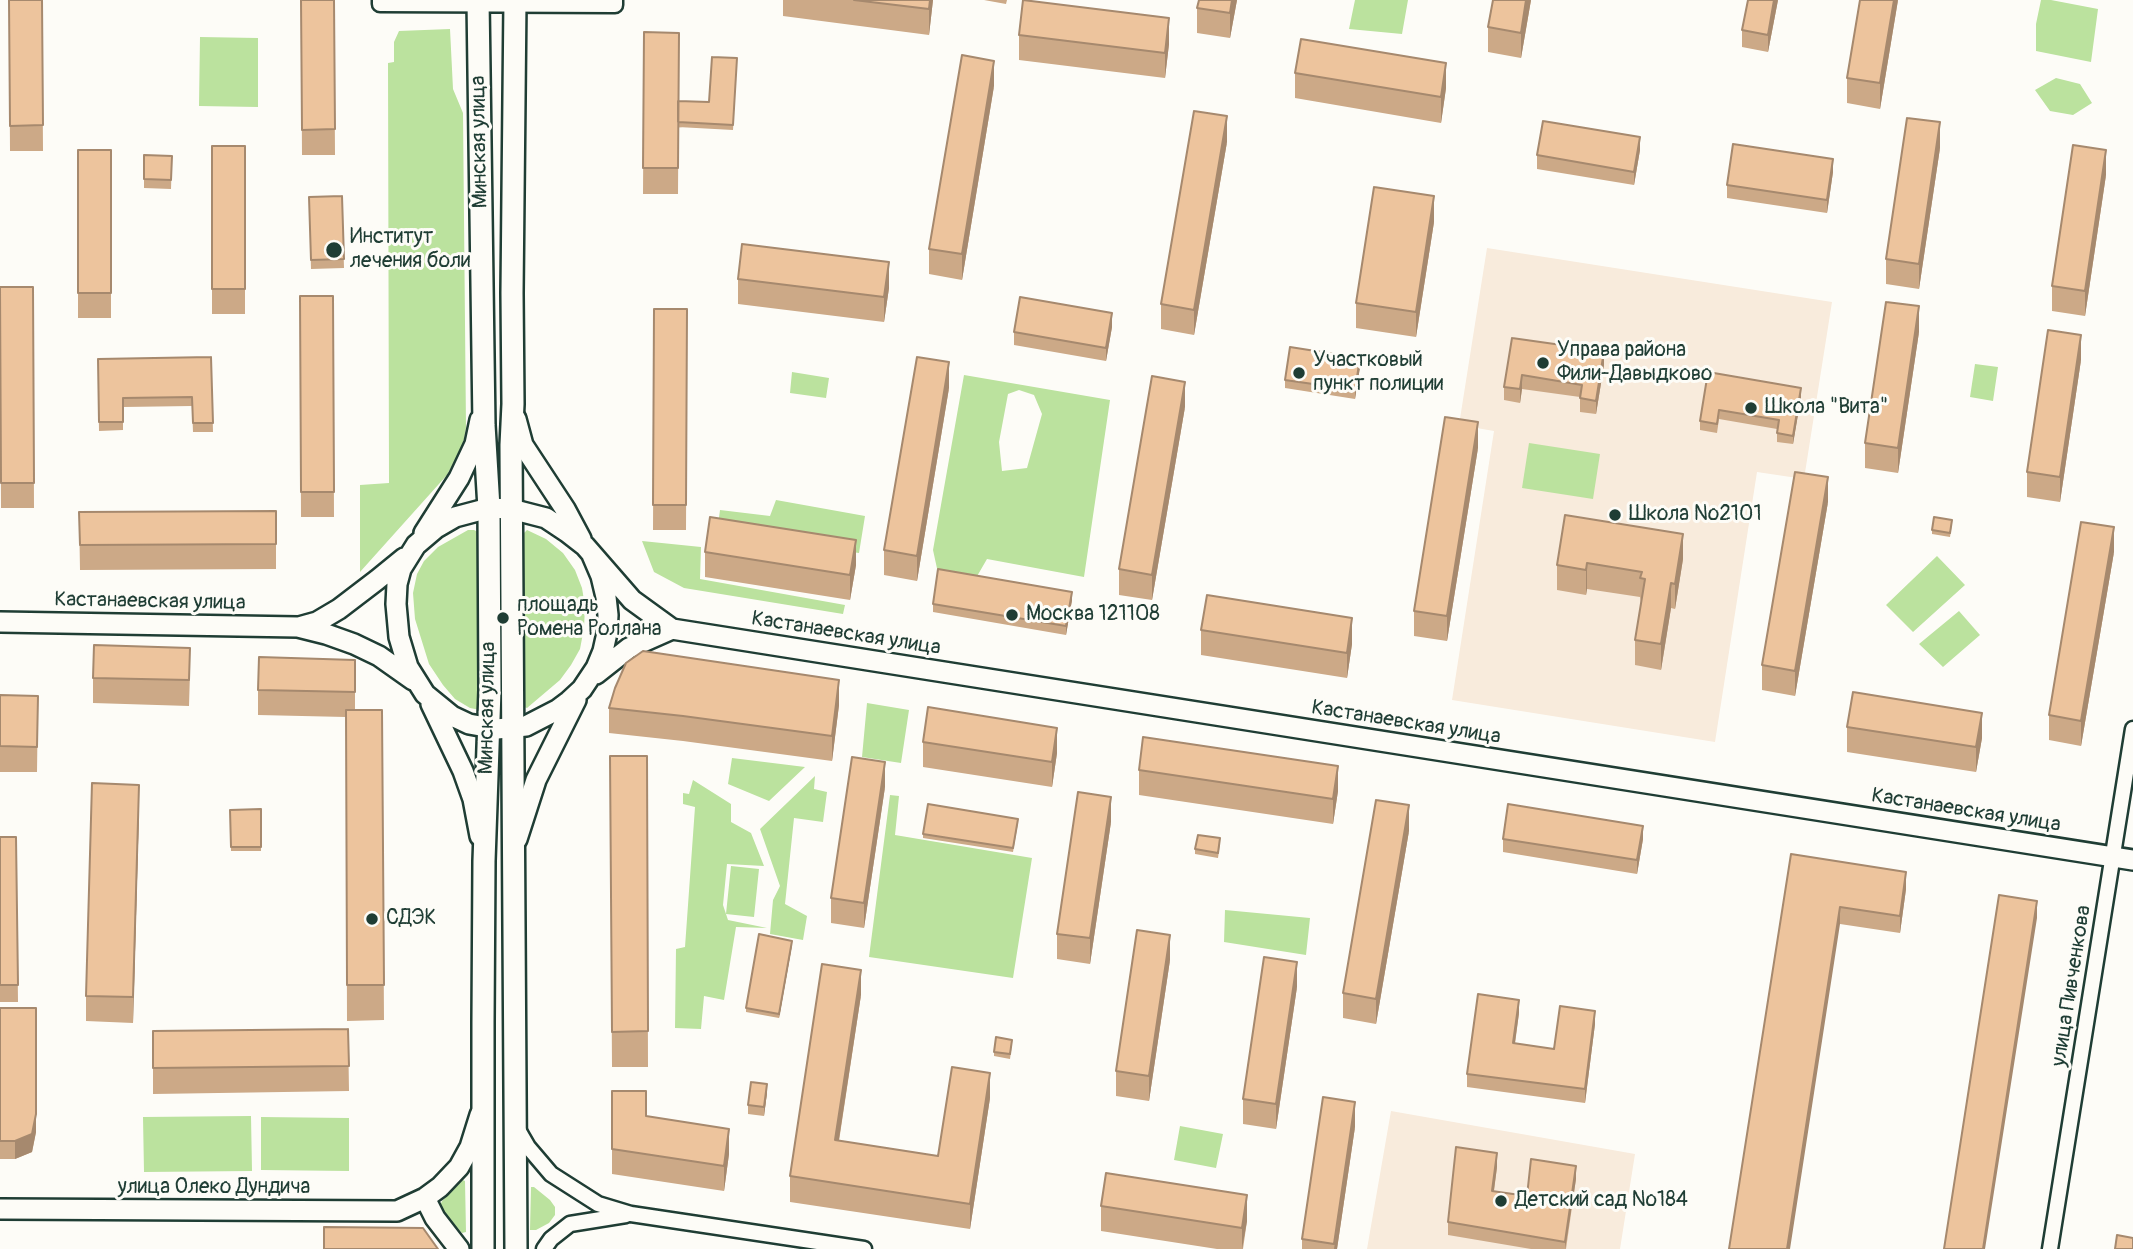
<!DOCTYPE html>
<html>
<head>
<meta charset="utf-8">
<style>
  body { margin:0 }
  canvas { display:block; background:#fdfcf7 }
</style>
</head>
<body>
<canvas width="2133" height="1249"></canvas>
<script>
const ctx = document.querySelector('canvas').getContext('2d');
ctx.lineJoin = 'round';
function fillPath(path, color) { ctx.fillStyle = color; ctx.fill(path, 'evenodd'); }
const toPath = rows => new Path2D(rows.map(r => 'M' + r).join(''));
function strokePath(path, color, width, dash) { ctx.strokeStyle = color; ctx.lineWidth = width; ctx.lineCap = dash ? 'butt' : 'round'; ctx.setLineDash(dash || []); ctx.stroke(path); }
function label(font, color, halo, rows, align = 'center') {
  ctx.font = font + ' Pangolin,sans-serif'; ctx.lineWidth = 6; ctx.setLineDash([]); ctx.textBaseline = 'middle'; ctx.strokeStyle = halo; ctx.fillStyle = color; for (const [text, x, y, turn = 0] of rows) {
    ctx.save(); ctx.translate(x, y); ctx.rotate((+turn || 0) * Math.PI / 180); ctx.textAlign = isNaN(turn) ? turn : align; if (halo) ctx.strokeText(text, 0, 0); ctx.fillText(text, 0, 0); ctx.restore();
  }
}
fillPath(toPath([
  [1487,248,1832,302,1804,479,1757,472,1715,742,1452,700,1494,431,1459,425],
  [1391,1111,1635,1154,1620,1249,1367,1249]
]), '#f8ebdc');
fillPath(toPath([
  [1355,0,1408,0,1402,34,1349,29],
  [2041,0,2051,0,2098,9,2091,62,2036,51,2036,24],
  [450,29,453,89,463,113,466,428,463,444,447,475,360,572,360,485,389,483,388,63,394,62,394,42,399,31],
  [200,37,258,38,258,107,199,106],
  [2056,78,2080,84,2092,103,2073,115,2050,111,2035,90],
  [1975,364,1998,367,1993,401,1970,397],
  [792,372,829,378,826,398,790,393],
  [964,375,1110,400,1084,577,987,559,976,578,938,573,933,550],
  [1019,390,1034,395,1042,414,1027,468,1002,471,999,442,1008,394],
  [1529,443,1600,454,1593,499,1522,488],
  [776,500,865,516,859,553,717,533,720,510,770,516],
  [468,530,474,530,478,532,480,540,480,710,470,708,455,699,443,685,429,664,415,619,413,593,417,574,424,561,438,547],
  [527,530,546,539,563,553,575,570,582,588,585,606,584,628,580,649,571,665,560,680,527,708,524,707,521,702,522,535],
  [642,541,701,547,700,579,845,605,843,614,684,588,654,572],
  [1937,556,1965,585,1913,632,1886,605],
  [1959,611,1980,635,1943,667,1919,644],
  [867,703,909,710,901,763,862,757],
  [732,758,805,767,769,801,728,784],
  [815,776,814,789,827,792,823,822,794,818,785,904,807,916,803,940,770,934,773,900,780,886,760,829],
  [693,780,731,804,731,822,751,833,764,866,727,864,723,905,728,920,767,928,736,927,724,1000,704,996,701,1029,675,1028,676,949,685,947,695,807,683,804,683,793,689,794],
  [890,795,899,796,895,835,1032,858,1013,978,869,957],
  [731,866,759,869,754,917,726,914],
  [1225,910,1310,918,1306,955,1224,942],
  [251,1116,252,1171,144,1172,143,1117],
  [261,1117,349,1118,349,1171,261,1170],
  [1180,1126,1223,1134,1216,1168,1174,1160],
  [463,1180,465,1181,466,1232,462,1233,443,1212,440,1206,442,1201],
  [531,1187,534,1187,550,1200,555,1207,555,1215,549,1223,536,1230,530,1230]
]), '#bbe29e');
const minor = toPath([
  [380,0,380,4,615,5,615,0],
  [517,1128,528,1147,551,1174,598,1204,631,1214,864,1249],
  [544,1249,551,1239,570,1224,626,1215],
  [2050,1249,2133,729]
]);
const tertiary = toPath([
  [516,419,523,445,565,509,581,539],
  [424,533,459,478,475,444,480,420],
  [592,555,601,576,606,597,608,615,607,633,603,651,596,668,582,689,569,701,557,710,526,726,497,729,469,724,452,716,425,694,408,667,399,637,396,604,397,584,401,569,416,545,436,528,455,517,489,508,511,509,546,518,567,532,585,546,632,600,672,629,2133,860],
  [0,622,298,627,326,634,354,644,379,656,413,680],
  [299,627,317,622,339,609,377,580,404,558],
  [596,674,629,648,672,629],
  [431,704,463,771,473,799,480,836],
  [517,839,536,780,576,700],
  [425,1198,435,1218,459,1249],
  [0,1209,397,1211,425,1198,440,1187,459,1167,470,1147,480,1115]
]);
const secondary = toPath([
  [478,0,484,425,489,508,490,690,484,861,483,1022,483,1249],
  [515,0,512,293,513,404,511,445,516,1249]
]);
strokePath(minor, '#1f3d34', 19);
strokePath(tertiary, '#1f3d34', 24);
strokePath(secondary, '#1f3d34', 26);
strokePath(minor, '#fdfcf7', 14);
strokePath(tertiary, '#fdfcf7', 19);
strokePath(secondary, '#fdfcf7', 21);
fillPath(toPath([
  [9,0,42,0,43,151,10,151],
  [301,0,334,0,335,155,302,155],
  [783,0,933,0,929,35,783,16],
  [984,0,1007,0,1006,4],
  [1237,0,1230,38,1197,33,1197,8],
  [1531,0,1521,58,1488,52,1488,27],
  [1778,0,1768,52,1742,47,1742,30],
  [1898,0,1880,109,1847,103,1847,78],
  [644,32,679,33,678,194,643,194],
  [1019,35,1169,44,1165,78,1019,60],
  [737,58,733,130,678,127,678,101,709,102],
  [1295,73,1446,88,1441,123,1295,98],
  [994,86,962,280,929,274,929,249],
  [1227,142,1194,335,1161,329,1161,304],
  [212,146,245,146,245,314,212,314],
  [1940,148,1919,289,1886,284,1886,259],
  [78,150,111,150,111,318,78,318],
  [1640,150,1634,185,1537,169,1537,155],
  [144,155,172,156,171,189,144,188],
  [1833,172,1827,213,1727,198,1727,185],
  [2106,175,2085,316,2052,311,2052,286],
  [342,196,344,268,311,269,309,197],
  [1434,222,1416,337,1356,328,1356,303],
  [738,279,889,288,884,322,738,304],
  [0,287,33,287,34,508,1,508],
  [300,296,333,296,334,517,301,517],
  [654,309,687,309,686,530,653,530],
  [1112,327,1106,361,1014,345,1014,332],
  [1919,332,1898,473,1865,468,1865,443],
  [1512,338,1604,365,1596,414,1580,412,1580,397,1522,389,1520,403,1504,400,1504,387],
  [211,357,213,432,193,432,192,406,123,407,123,430,99,431,98,359],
  [2081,360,2060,502,2027,497,2027,472],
  [1360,367,1355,399,1285,388,1285,380],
  [1708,372,1801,397,1793,444,1777,442,1777,429,1719,419,1717,433,1700,430,1700,421],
  [949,388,917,581,884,575,884,550],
  [1185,407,1152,600,1119,595,1119,569],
  [1478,448,1447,641,1414,636,1414,611],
  [1828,502,1795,696,1762,690,1762,665],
  [276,511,276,569,80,570,79,512],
  [1952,524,1950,537,1932,534,1932,530],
  [705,552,856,565,850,600,705,577],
  [2114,552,2081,746,2049,740,2049,715],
  [1683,559,1675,609,1671,608,1661,670,1635,665,1635,640,1641,603,1640,597,1587,589,1586,595,1557,590,1557,565],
  [1072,600,1066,635,933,612,933,604],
  [1201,630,1352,644,1347,678,1201,655],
  [355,660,355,710,382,710,384,1020,347,1021,346,717,258,715,258,690],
  [190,673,189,706,93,703,93,678],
  [0,695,38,696,37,772,0,772],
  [839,705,832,761,683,741,609,733,609,708],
  [1847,727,1982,738,1976,772,1847,752],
  [923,742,1057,753,1052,787,923,767],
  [610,756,647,756,648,1067,612,1067],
  [1139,770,1338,791,1333,824,1139,795],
  [885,787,864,928,831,923,831,898],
  [261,809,261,851,231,851,230,810],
  [139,810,133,1023,86,1021,86,996],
  [1111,822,1090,964,1057,959,1057,934],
  [1018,823,1013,852,923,838,923,834],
  [1409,831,1376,1024,1343,1018,1343,993],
  [0,837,16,837,18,1002,0,1002],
  [1503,839,1643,839,1637,874,1503,852],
  [1220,843,1218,858,1195,854,1195,849],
  [1791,854,1906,889,1900,933,1840,924],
  [792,945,779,1018,746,1012,746,1008],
  [1170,960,1149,1101,1116,1096,1116,1071],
  [1297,987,1276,1129,1243,1124,1243,1099],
  [861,995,839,1141,938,1156,990,1098,970,1229,790,1202,790,1176],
  [0,1008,36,1132,32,1152,15,1159,0,1159],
  [1519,1013,1515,1044,1554,1049,1595,1024,1585,1103,1467,1087,1467,1074],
  [348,1029,349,1091,153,1094,153,1031],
  [1012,1044,1010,1059,994,1056,994,1052],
  [612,1091,646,1116,729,1154,724,1191,612,1174],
  [767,1093,764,1116,748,1114,748,1105],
  [1355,1127,1337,1249,1302,1249,1302,1239],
  [1497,1167,1494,1191,1527,1196,1576,1179,1566,1249,1531,1249,1448,1235,1448,1222],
  [1101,1206,1247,1221,1243,1249,1217,1249,1101,1231]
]), '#cca987');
fillPath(toPath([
  [930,0,933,0,929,35,929,9],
  [1232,0,1237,0,1230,38,1230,13],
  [1526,0,1531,0,1521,58,1521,33],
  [1774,0,1778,0,1768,52,1768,35],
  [1894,0,1898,0,1880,109,1880,83],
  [1169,18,1169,44,1165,78,1165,53],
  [994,61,994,86,962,280,962,254],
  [1446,63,1446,88,1441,123,1441,97],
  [1227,116,1227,142,1194,335,1194,310],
  [1940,122,1940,148,1919,289,1919,264],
  [1640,137,1640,150,1634,185,1634,172],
  [2106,150,2106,175,2085,316,2085,291],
  [1833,159,1833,172,1827,213,1827,200],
  [1434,196,1434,222,1416,337,1416,312],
  [889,262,889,288,884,322,884,297],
  [1919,306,1919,332,1898,473,1898,448],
  [1112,313,1112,327,1106,361,1106,348],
  [2081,335,2081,360,2060,502,2060,477],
  [1604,351,1604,365,1596,414,1596,401],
  [1360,358,1360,367,1355,399,1355,390],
  [949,362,949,388,917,581,917,556],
  [1522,375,1522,389,1520,403,1520,389],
  [1185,382,1185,407,1152,600,1152,575],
  [1801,388,1801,397,1793,444,1793,436],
  [1478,422,1478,448,1447,641,1447,616],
  [1828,477,1828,502,1795,696,1795,671],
  [2114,527,2114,552,2081,746,2081,721],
  [1683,534,1683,559,1675,609,1675,584],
  [856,540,856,565,850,600,850,575],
  [1587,563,1587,589,1586,595,1586,570],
  [1671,583,1671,608,1661,670,1661,644],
  [1072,592,1072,600,1066,635,1066,626],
  [1352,618,1352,644,1347,678,1347,653],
  [839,680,839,705,832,761,832,736],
  [1982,713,1982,738,1976,772,1976,747],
  [1057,728,1057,753,1052,787,1052,762],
  [885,762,885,787,864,928,864,903],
  [1338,766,1338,791,1333,824,1333,799],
  [139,785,139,810,133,1023,133,997],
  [1111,797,1111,822,1090,964,1090,938],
  [1409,805,1409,831,1376,1024,1376,999],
  [1643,826,1643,839,1637,874,1637,860],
  [1906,872,1906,889,1900,933,1900,916],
  [2037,901,2037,918,1985,1249,1983,1249],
  [1840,907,1840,924,1790,1249,1787,1249],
  [1170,935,1170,960,1149,1101,1149,1076],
  [792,941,792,945,779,1018,779,1014],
  [1297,962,1297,987,1276,1129,1276,1104],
  [861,970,861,995,835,1165,835,1140],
  [1519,1000,1519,1013,1513,1056,1513,1043],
  [1595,1011,1595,1024,1585,1103,1585,1089],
  [990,1073,990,1098,970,1229,970,1204],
  [767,1084,767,1093,764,1116,764,1107],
  [1355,1102,1355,1127,1337,1249,1334,1249],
  [36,1114,36,1132,32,1152,15,1159,15,1141],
  [729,1129,729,1154,724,1191,724,1166],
  [1497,1153,1497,1167,1492,1204,1492,1191],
  [1576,1166,1576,1179,1565,1249,1565,1242],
  [1247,1195,1247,1221,1242,1249,1242,1228]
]), '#a6896e');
const building = toPath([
  [9,0,42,0,43,125,10,126,9,0],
  [301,0,334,0,335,129,302,130,301,0],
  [854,0,930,0,929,9,854,0],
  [1023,0,1169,18,1165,53,1019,35,1023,0],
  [1199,0,1232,0,1230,13,1197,8,1199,0],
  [1493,0,1526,0,1521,33,1488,27,1493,0],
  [1748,0,1774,0,1768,35,1742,30,1748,0],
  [1860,0,1894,0,1880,83,1847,78,1860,0],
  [644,32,679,33,678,168,643,168,644,32],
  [1301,39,1446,63,1441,97,1295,73,1301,39],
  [962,55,994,61,962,254,929,249,962,55],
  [712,57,737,58,733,125,678,122,678,101,709,102,712,57],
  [1194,111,1227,116,1194,310,1161,304,1194,111],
  [1907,118,1940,122,1919,264,1886,259,1907,118],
  [1543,121,1640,137,1634,172,1537,155,1543,121],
  [1733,144,1833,159,1827,200,1727,185,1733,144],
  [2073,145,2106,150,2085,291,2052,286,2073,145],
  [212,146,245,146,245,289,212,289,212,146],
  [78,150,111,150,111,293,78,293,78,150],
  [144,155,172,156,171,180,144,179,144,155],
  [1374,187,1434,196,1416,312,1356,303,1374,187],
  [342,196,344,259,311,260,309,197,342,196],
  [742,244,889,262,884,297,738,279,742,244],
  [0,287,33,287,34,483,1,483,0,287],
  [300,296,333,296,334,492,301,492,300,296],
  [1020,297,1112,313,1106,348,1014,332,1020,297],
  [1886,302,1919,306,1898,448,1865,443,1886,302],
  [654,309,687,309,686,505,653,505,654,309],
  [2048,330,2081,335,2060,477,2027,472,2048,330],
  [1512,338,1604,351,1596,401,1580,398,1582,385,1522,375,1520,389,1504,387,1512,338],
  [1290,347,1360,358,1355,390,1285,380,1290,347],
  [211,357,213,423,193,423,192,397,123,398,123,422,99,422,98,359,211,357],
  [917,357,949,362,917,556,884,550,917,357],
  [1708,372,1801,388,1793,436,1777,433,1779,420,1719,410,1717,424,1700,421,1708,372],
  [1152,376,1185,382,1152,575,1119,569,1152,376],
  [1445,417,1478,422,1447,616,1414,611,1445,417],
  [1795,472,1828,477,1795,671,1762,665,1795,472],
  [276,511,276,544,80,545,79,512,276,511],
  [1565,515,1683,534,1675,584,1671,583,1661,644,1635,640,1645,579,1640,578,1642,572,1587,563,1586,570,1557,565,1565,515],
  [710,517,856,540,850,575,705,552,710,517],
  [1934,517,1952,520,1950,533,1932,530,1934,517],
  [2081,522,2114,527,2081,721,2049,715,2081,522],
  [938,569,1072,592,1066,626,933,604,938,569],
  [1207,595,1352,618,1347,653,1201,630,1207,595],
  [94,645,190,648,189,680,93,678,94,645],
  [643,651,839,680,832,736,683,716,609,708,615,688,626,663,643,651],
  [259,657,355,660,355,692,258,690,259,657],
  [1853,692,1982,713,1976,747,1847,727,1853,692],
  [0,695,38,696,37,747,0,746,0,695],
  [928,707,1057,728,1052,762,923,742,928,707],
  [346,710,382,710,384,985,347,985,346,710],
  [1143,737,1338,766,1333,799,1139,770,1143,737],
  [610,756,647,756,648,1031,612,1032,610,756],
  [852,757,885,762,864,903,831,898,852,757],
  [92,783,139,785,133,997,86,996,92,783],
  [1078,792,1111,797,1090,938,1057,934,1078,792],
  [1376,800,1409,805,1376,999,1343,993,1376,800],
  [928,804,1018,819,1013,848,923,834,928,804],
  [1508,804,1643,826,1637,860,1503,839,1508,804],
  [261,809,261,847,231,847,230,810,261,809],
  [1198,835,1220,838,1218,853,1195,849,1198,835],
  [0,837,16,837,18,985,0,985,0,837],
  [1791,854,1906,872,1900,916,1840,907,1787,1249,1729,1249,1791,854],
  [1999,895,2037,901,1983,1249,1944,1249,1999,895],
  [1137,930,1170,935,1149,1076,1116,1071,1137,930],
  [759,934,792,941,779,1014,746,1008,759,934],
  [1264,957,1297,962,1276,1104,1243,1099,1264,957],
  [822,964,861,970,835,1140,938,1156,952,1067,990,1073,970,1204,790,1176,822,964],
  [1478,994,1519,1000,1513,1043,1554,1049,1560,1006,1595,1011,1585,1089,1467,1074,1478,994],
  [0,1008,36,1008,36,1114,32,1134,15,1141,0,1141,0,1008],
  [348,1029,349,1066,153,1068,153,1031,348,1029],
  [996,1037,1012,1040,1010,1054,994,1052,996,1037],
  [751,1082,767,1084,764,1107,748,1105,751,1082],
  [612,1091,646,1091,646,1116,729,1129,724,1166,612,1149,612,1091],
  [1323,1097,1355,1102,1334,1244,1302,1239,1323,1097],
  [1456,1147,1497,1153,1492,1191,1527,1196,1531,1159,1576,1166,1565,1242,1448,1222,1456,1147],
  [1106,1173,1247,1195,1242,1228,1101,1206,1106,1173],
  [324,1227,423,1228,438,1249,324,1249,324,1227],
  [2117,1235,2133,1238,2133,1249,2115,1249,2117,1235]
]);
fillPath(building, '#edc49d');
strokePath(building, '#a6896e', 2);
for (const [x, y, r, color] of [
  [334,250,9,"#1f3d34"],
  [1543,363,7,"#1f3d34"],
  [1299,373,7,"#1f3d34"],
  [1751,408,7,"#1f3d34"],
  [1615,515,7,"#1f3d34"],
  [1012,615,7,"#1f3d34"],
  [503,618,7,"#1f3d34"],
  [372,919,7,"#1f3d34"],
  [1501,1201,7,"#1f3d34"]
]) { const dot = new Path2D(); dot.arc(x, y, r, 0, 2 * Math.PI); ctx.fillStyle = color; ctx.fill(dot); strokePath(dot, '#fdfcf7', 2.5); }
label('21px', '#1f3d34', '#fdfcf7', [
  ["Минская улица",480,142,-91],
  ["Кастанаевская улица",150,602,1],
  ["Кастанаевская улица",846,634,9],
  ["Минская улица",488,708,-89],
  ["Кастанаевская улица",1406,723,9],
  ["Кастанаевская улица",1966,811,9],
  ["улица Пивченкова",2072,986,-81],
  ["улица Олеко Дундича",214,1188]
]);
label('21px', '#1f3d34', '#fdfcf7', [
  ["Институт",350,238],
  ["лечения боли",350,262],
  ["Управа района",1557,351],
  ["Фили-Давыдково",1557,375],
  ["Участковый",1313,361],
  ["пункт полиции",1313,385],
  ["Школа \"Вита\"",1765,408],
  ["Школа №2101",1629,515],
  ["площадь",517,606],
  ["Ромена Роллана",517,630],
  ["Москва 121108",1026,615],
  ["СДЭК",386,919],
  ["Детский сад №184",1515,1201]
], 'left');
</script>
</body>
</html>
